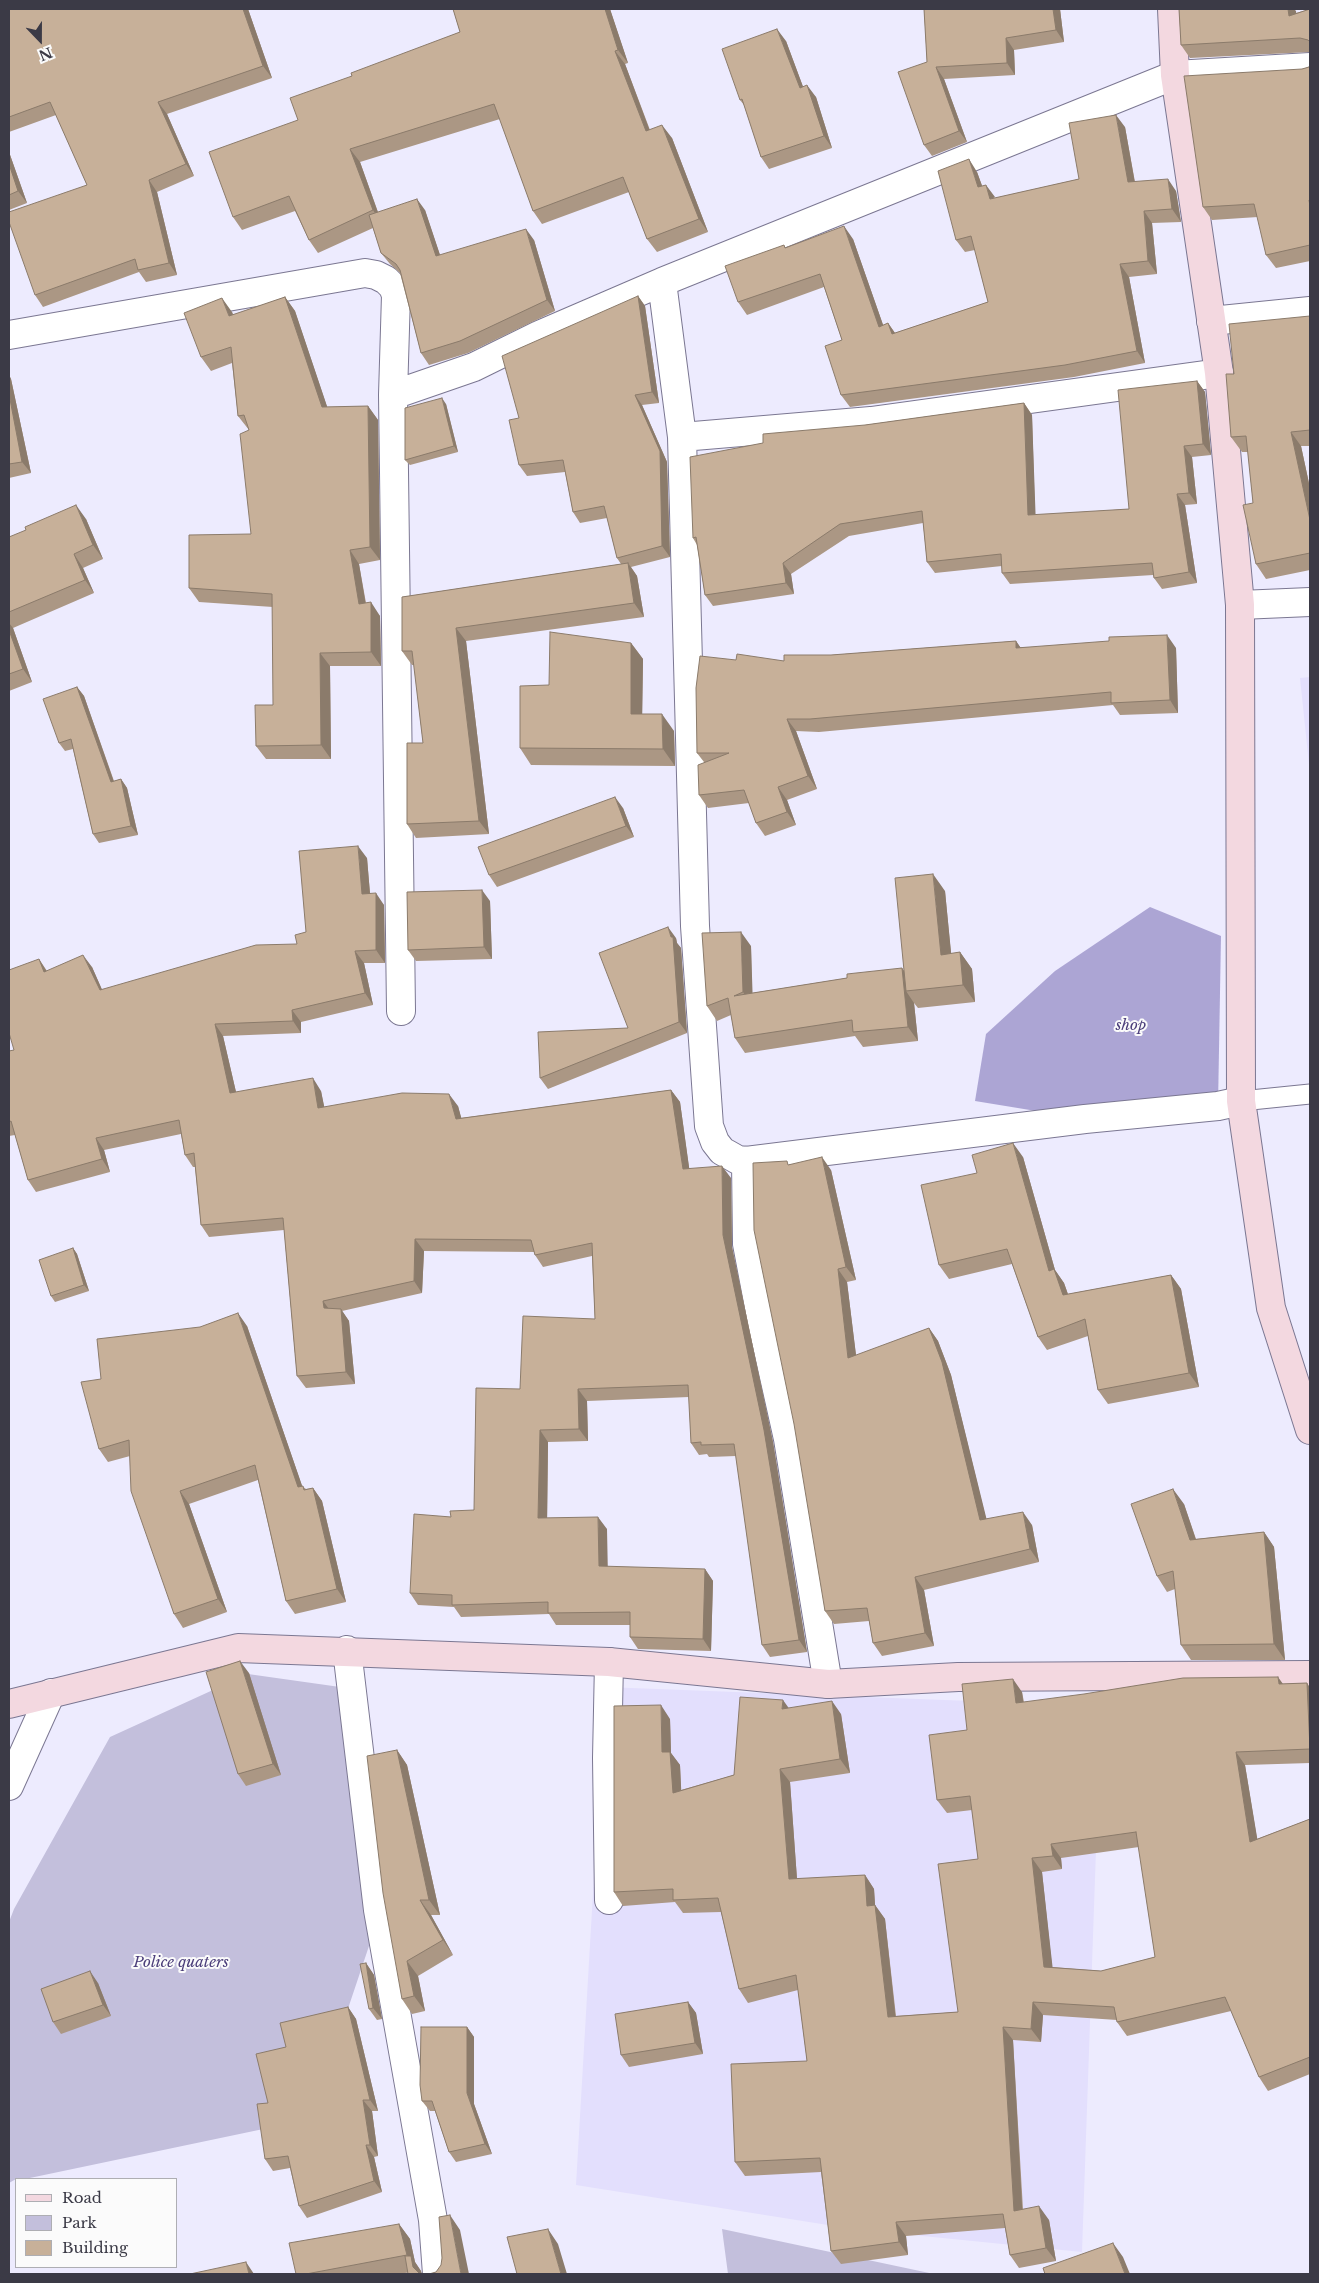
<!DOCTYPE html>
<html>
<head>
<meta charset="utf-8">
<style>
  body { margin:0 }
  #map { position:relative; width:1319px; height:2283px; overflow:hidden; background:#edebfe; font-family:"Libre Baskerville",serif }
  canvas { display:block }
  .frame { position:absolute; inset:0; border:10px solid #3b3a46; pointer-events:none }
  .legend { position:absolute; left:15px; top:2178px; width:162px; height:90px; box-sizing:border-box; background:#fbfbfb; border:1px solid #aeaeb3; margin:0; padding:6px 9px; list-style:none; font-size:15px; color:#3b3a46 }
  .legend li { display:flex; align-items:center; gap:10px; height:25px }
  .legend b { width:25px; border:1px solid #aeaeb3 }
  .north { position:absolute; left:15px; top:15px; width:50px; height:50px; -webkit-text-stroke:4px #fbfbfb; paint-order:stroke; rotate:158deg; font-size:14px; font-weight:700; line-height:20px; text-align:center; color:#3b3a46 }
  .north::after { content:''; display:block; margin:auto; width:18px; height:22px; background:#3b3a46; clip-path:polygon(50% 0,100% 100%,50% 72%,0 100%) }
</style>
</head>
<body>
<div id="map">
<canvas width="1319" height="2283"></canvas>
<div class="frame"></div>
<ul class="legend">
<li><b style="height:6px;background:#f3d8e0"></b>Road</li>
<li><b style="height:14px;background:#c3bfdc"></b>Park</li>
<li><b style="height:14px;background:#c7b099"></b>Building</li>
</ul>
<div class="north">N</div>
</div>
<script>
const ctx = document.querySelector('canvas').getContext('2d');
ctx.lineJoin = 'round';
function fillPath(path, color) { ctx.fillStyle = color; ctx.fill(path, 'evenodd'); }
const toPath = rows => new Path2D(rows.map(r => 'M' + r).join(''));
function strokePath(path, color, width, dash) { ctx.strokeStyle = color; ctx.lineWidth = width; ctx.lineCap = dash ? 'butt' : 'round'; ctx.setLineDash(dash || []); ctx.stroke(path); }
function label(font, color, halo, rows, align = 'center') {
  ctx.font = font + ' "Libre Baskerville",serif'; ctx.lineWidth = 4; ctx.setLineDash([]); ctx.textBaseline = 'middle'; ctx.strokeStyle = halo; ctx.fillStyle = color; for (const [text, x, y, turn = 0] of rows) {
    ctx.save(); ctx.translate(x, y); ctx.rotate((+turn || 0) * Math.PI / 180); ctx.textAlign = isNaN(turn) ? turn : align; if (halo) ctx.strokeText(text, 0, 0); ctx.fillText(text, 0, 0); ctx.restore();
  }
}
fillPath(toPath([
  [1310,677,1310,774,1300,678],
  [605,1687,1101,1706,1082,2252,853,2229,576,2185]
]), '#e3dffd');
fillPath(toPath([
  [248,1674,340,1687,371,1940,311,2119,25,2179,16,2179,9,2183,9,1922,14,1909,110,1737],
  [722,2229,934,2274,728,2274]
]), '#c3bfdc');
fillPath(toPath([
  [1150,907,1221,936,1218,1106,1085,1119,975,1101,986,1034,1055,971]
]), '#aca5d4');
const lane = toPath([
  [1241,1101,1310,1094]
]);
const street = toPath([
  [1211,321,1310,311],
  [9,335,365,273,376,275,386,280,393,287,396,295,393,395,401,1011],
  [393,395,474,367,539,335,662,282],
  [682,437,871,421,1219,373],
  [1240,605,1310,602],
  [1241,1101,1218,1106,1085,1119,746,1161,738,1160,722,1151,715,1142,709,1126,695,926,682,437,662,282,1175,75,1310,67],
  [746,1161,747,1244,762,1323,788,1439,828,1684],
  [347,1650,378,1910,433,2220,437,2274],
  [9,1786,51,1693],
  [609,1900,607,1758,609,1662]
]);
const secondary = toPath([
  [1172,9,1175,75,1219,373,1240,605,1241,1101,1271,1308,1310,1430],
  [9,1704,238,1648,609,1662,828,1684,958,1677,1310,1675]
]);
strokePath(lane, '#7b7792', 21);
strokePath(street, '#7b7792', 30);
strokePath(secondary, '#7b7792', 30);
strokePath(lane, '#fff', 19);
strokePath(street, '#fff', 28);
strokePath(secondary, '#f3d8e0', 28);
fillPath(toPath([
  [9,9,248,9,272,78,167,114,194,176,157,192,177,275,146,282,139,272,43,307,35,295,87,185,56,115,9,132],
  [453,9,610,9,628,63,625,64,650,130,672,138,708,232,657,252,647,239,629,192,542,224,533,211,500,119,360,162,378,212,425,210,440,255,534,240,555,311,468,353,429,365,421,353,400,273,390,264,381,253,373,228,318,253,309,240,295,211,242,230,233,217,298,120,352,76,460,32],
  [924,9,1060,9,1064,42,1014,50,1015,75,944,79,967,142,932,156,924,145,927,62],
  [1179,9,1294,9,1296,13,1310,9,1310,52,1190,58,1181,45],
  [786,41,803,87,816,97,832,148,769,169,761,157,744,105,740,100],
  [1310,65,1310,261,1276,268,1266,255,1258,217,1212,220,1203,207,1302,69,1309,67],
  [1125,127,1135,182,1176,191,1181,222,1152,223,1157,274,1129,277,1145,363,1074,377,850,407,841,395,842,340,824,287,747,315,738,302,786,247,853,239,883,325,888,323,895,333,988,302,975,250,965,252,956,240,977,172,982,186,995,198,1079,179],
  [9,152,27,203,9,210],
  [638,296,645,306,659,403,642,405,667,462,670,557,631,567,637,576,644,617,466,641,489,834,416,838,407,824,423,743,414,665,412,665,402,651,402,597,621,564,617,558,607,518,580,523,573,512,565,472,527,476,519,465,519,418],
  [285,297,295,311,327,407,368,406,378,420,380,560,359,564,366,603,380,616,381,666,330,666,331,759,266,759,256,746,273,705,273,607,199,602,189,588,251,534,249,430,238,416,232,363,211,371,201,357,232,312,233,315],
  [1310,316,1310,446,1301,446,1310,488,1310,570,1266,579,1256,564,1253,503,1248,452,1242,452,1231,437,1234,374],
  [9,375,11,379,31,473,9,478],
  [1197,381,1205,392,1211,455,1192,457,1197,504,1185,505,1197,583,1162,589,1154,578,1153,575,1010,584,1002,573,1002,566,935,573,927,562,923,523,849,536,791,574,794,594,713,606,705,595,697,545,693,538,865,425,1024,403,1032,415,1035,515,1129,509],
  [446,404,458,452,410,465,405,460],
  [86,519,103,559,83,568,94,593,13,628,32,682,9,691,9,537],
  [1016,641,1020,647,1176,648,1178,713,1120,715,1113,705,819,732,796,731,817,789,787,800,796,825,765,836,756,823,749,803,708,808,699,795,704,762,697,753,736,660,784,661,831,655],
  [631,643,643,659,642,714,674,731,675,766,531,765,520,748,549,685],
  [77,687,84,696,114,781,121,779,127,788,138,835,99,843,93,834,73,749,65,751,59,743],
  [623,808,634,837,497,887,489,875],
  [367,858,370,893,384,905,385,963,364,963,373,1005,301,1022,301,1033,223,1036,236,1092,321,1091,324,1107,458,1106,461,1118,671,1090,680,1102,689,1168,731,1178,732,1247,773,1442,807,1652,770,1657,762,1645,736,1456,709,1457,707,1454,699,1455,691,1443,689,1397,587,1401,588,1441,548,1442,547,1518,607,1529,607,1567,705,1569,713,1581,711,1651,638,1649,630,1637,630,1625,556,1625,549,1614,461,1617,454,1607,418,1605,410,1593,451,1517,474,1510,520,1389,595,1319,592,1256,543,1267,535,1255,534,1252,424,1251,422,1293,342,1311,349,1321,355,1384,306,1388,297,1376,284,1230,209,1237,201,1225,195,1167,193,1167,185,1155,181,1134,104,1150,110,1172,36,1192,28,1180,15,1135,9,1136,9,1051,14,1050,39,959,47,971,92,967,102,990,297,944],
  [945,891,951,954,960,952,972,969,975,1002,918,1008,914,1003,918,1041,863,1047,855,1036,745,1053,735,1038,731,1015,717,1021,707,1006,751,946,752,993,847,978,902,968,904,971],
  [490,901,492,959,416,961,408,950],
  [676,938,677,943,681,948,687,1033,548,1089,540,1078,628,1028],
  [1023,1157,1055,1270,1064,1283,1068,1294,1171,1275,1181,1289,1199,1387,1108,1404,1098,1390,1088,1336,1047,1350,1038,1337,1012,1264,949,1279,939,1265,977,1173],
  [789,1164,831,1170,856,1280,847,1282,856,1356,929,1328,938,1341,951,1375,986,1519,1032,1525,1039,1562,924,1590,934,1646,882,1656,873,1643,869,1621,834,1624,825,1611],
  [73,1248,77,1254,89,1291,55,1302,51,1296],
  [247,1326,302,1486,306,1489,313,1488,322,1501,346,1602,295,1614,286,1601,258,1480,189,1504,227,1612,183,1628,174,1614,130,1456,108,1462,99,1449,101,1379],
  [1184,1504,1196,1539,1264,1532,1274,1547,1285,1660,1191,1660,1181,1645,1175,1589,1167,1592,1157,1576],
  [249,1673,281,1775,246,1786,238,1774],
  [1307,1683,1310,1688,1310,1763,1245,1765,1257,1839,1310,1819,1310,2074,1268,2091,1259,2077,1231,2011,1127,2036,1117,2022,1117,2020,1043,2015,1041,2042,1013,2040,1023,2209,1049,2220,1056,2261,1019,2268,1010,2255,1005,2228,906,2236,908,2255,841,2264,831,2251,821,2172,745,2176,735,2162,807,2061,798,1990,748,2003,739,1989,721,1912,683,1913,675,1902,623,1906,614,1892,670,1719,671,1753,680,1765,681,1790,734,1775,788,1708,841,1714,850,1773,790,1782,797,1879,865,1875,874,1889,875,1905,885,1919,896,2016,958,2012,978,1859,972,1810,947,1813,937,1800,967,1730,1022,1692,1024,1702,1283,1684],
  [1139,1847,1155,1957,1101,1971,1052,1967,1042,1872,1062,1869,1061,1858],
  [397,1750,407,1765,440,1915,431,1915,453,1955,418,1976,425,2011,412,2014,402,1999],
  [366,1963,374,1975,382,2019,377,2020,369,2009],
  [98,1983,111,2016,61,2034,53,2022],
  [688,2002,696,2013,703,2054,629,2067,621,2055],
  [348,2007,356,2019,378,2111,372,2111,378,2156,374,2157,382,2192,307,2218,299,2206,290,2168,273,2171,265,2159,268,2103,286,2047],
  [467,2027,474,2037,474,2104,492,2154,456,2162,449,2152,435,2111,430,2111,422,2101],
  [399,2224,410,2239,415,2262,421,2271,397,2274,296,2274]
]), '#ab9784');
fillPath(toPath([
  [243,9,248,9,272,78,263,66],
  [605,9,610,9,628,63,618,50],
  [1053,9,1060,9,1064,42,1056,30],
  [1288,9,1294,9,1296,11,1298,29,1289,16],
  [777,29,786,41,808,100,800,88],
  [1006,38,1014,50,1015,75,1007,63],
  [615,51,625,64,655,145,646,131],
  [936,67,944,79,967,142,959,131],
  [807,85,816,97,832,148,824,136],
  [158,102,167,114,194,176,186,164],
  [1116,115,1125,127,1137,195,1128,182],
  [662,125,672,138,708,232,699,219],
  [350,149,360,162,382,224,373,210],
  [9,152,27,203,18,191,9,164],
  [969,159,977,172,987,199,978,187],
  [1168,179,1176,191,1181,222,1172,209],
  [149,180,157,192,177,275,169,263],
  [986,185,995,197,990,199],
  [417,199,425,210,444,267,436,256],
  [1144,211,1152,223,1157,274,1148,261],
  [844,226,853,239,888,339,879,327],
  [526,229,534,240,555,311,547,300],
  [1120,264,1129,277,1145,363,1137,351],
  [638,296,645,306,659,403,652,392],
  [285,297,295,311,332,421,322,407],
  [222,298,232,312,239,330,229,316],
  [888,323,897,336,892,334],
  [9,375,11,379,31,473,22,462,9,394],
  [1197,381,1205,392,1211,455,1203,444],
  [635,395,642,405,667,462,670,557,662,546],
  [442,398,446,404,458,452,454,446],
  [1024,403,1032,415,1036,527,1028,515],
  [368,406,378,420,380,560,370,547],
  [1291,432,1301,446,1310,488,1310,520],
  [1184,446,1192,457,1197,504,1189,493],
  [1177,494,1185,505,1197,583,1189,572],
  [76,505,86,519,103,559,93,545],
  [350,550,359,564,368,618,359,604],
  [74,554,83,568,94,593,85,580],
  [628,563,637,576,644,617,634,603],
  [783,563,791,574,794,594,786,583],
  [371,602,380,616,381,666,371,652],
  [9,623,13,628,32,682,23,669,9,630],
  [456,628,466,641,489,834,479,821],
  [1167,635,1176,648,1178,713,1170,700],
  [1016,641,1025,654,1016,648],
  [631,643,643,659,642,730,631,714],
  [320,653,330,666,331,759,321,745],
  [77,687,84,696,117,791,111,782],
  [662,714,674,731,675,766,663,749],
  [787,719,796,731,817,789,808,776],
  [121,779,127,788,138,835,131,826],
  [778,787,787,800,796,825,787,812],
  [615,797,623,808,634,837,626,826],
  [358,846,367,858,371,906,362,894],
  [933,874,945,891,953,972,941,955],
  [482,890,490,901,492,959,484,947],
  [376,893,384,905,385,963,376,950],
  [668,927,676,938,677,943,681,948,687,1033,679,1022,671,937],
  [741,932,751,946,753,1007,743,992],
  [355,951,364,963,373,1005,365,993],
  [960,952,972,969,975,1002,963,985],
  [83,955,92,967,108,1003,100,990],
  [39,959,47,972,44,972],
  [902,968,913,983,906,991,914,1003,918,1041,908,1027],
  [292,1010,301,1022,301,1033,293,1021],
  [215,1024,223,1036,239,1105,230,1093],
  [313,1078,321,1091,327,1120,318,1108],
  [671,1090,680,1102,691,1181,683,1169],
  [449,1094,458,1106,465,1131,456,1119],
  [96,1138,104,1150,110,1172,102,1159],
  [1013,1143,1023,1157,1055,1270,1064,1283,1073,1309,1063,1295,1049,1271],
  [822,1157,831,1170,856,1280,846,1267],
  [722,1166,731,1178,732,1247,773,1442,807,1652,799,1640,723,1235],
  [415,1239,424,1251,422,1293,414,1281],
  [73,1248,77,1254,89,1291,84,1285],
  [838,1269,847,1282,858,1371,848,1358],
  [1171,1275,1181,1289,1199,1387,1189,1373],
  [323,1301,332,1313,324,1308],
  [341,1309,349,1321,355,1384,346,1372],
  [238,1313,247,1326,307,1500,298,1487],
  [929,1328,938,1341,951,1375,990,1533,980,1520],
  [578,1389,587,1401,588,1441,579,1429],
  [540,1430,548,1442,547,1530,538,1518],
  [313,1488,322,1501,346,1602,337,1589],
  [1173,1489,1184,1504,1201,1555,1190,1540],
  [180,1491,189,1504,227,1612,218,1599],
  [1023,1512,1032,1525,1039,1562,1030,1549],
  [598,1517,607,1529,608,1578,599,1566],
  [1264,1532,1274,1547,1285,1660,1274,1644],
  [705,1569,713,1581,711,1651,703,1639],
  [915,1577,924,1590,934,1646,925,1633],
  [240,1661,249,1673,281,1775,273,1764],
  [1278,1677,1288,1691,1279,1684],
  [1013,1679,1022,1692,1025,1717,1016,1703],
  [1307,1683,1310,1688,1310,1750,1310,1749],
  [783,1700,793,1714,782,1709],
  [832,1701,841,1714,850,1773,840,1759],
  [661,1705,670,1719,671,1753,680,1765,682,1806,673,1793,662,1752],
  [397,1750,407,1765,440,1915,429,1900],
  [1236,1752,1245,1765,1260,1855,1250,1842],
  [780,1769,790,1782,798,1893,789,1879],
  [1051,1844,1061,1858,1062,1869,1053,1856],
  [1032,1858,1042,1872,1054,1980,1044,1967],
  [865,1875,874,1889,876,1919,867,1906],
  [420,1900,431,1915,453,1955,443,1940],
  [875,1905,885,1919,897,2031,888,2017],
  [407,1961,418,1976,425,2011,414,1996],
  [366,1963,374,1975,382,2019,373,2008],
  [90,1971,98,1983,111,2016,103,2005],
  [688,2002,696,2013,703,2054,695,2043],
  [1033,2002,1043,2015,1041,2042,1031,2029],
  [348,2007,356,2019,378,2111,370,2100],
  [467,2027,474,2037,474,2104,492,2154,485,2144,467,2093],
  [1003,2027,1013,2040,1023,2224,1014,2211],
  [363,2100,372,2111,378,2156,370,2145],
  [366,2145,374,2157,382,2192,374,2181],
  [1039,2206,1049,2220,1056,2261,1046,2248],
  [450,2215,460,2230,469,2274,461,2274],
  [896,2222,906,2236,908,2255,899,2242],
  [399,2224,410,2239,415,2262,421,2271,422,2274,418,2274,413,2267,412,2264,407,2255],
  [548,2229,558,2244,567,2274,561,2274],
  [1113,2243,1123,2257,1130,2274,1125,2274],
  [246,2262,254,2274,249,2274]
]), '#8b7b6b');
const building = toPath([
  [9,9,243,9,263,66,158,102,186,164,149,180,169,263,138,270,135,259,35,295,9,222,9,212,87,185,50,102,9,117,9,9],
  [453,9,605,9,618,50,615,51,646,131,662,125,699,219,647,239,623,177,533,211,494,104,350,149,373,210,309,240,289,196,233,217,209,152,298,120,290,98,352,76,351,73,460,32,453,9],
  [924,9,1053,9,1056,30,1006,38,1007,63,936,67,959,131,924,145,898,72,927,62,924,9],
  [1179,9,1288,9,1289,16,1310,9,1310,42,1308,40,1300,38,1181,45,1179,9],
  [777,29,800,88,807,85,824,136,761,157,742,99,740,100,722,49,777,29],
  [1310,65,1310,200,1309,200,1310,206,1310,245,1266,255,1254,204,1203,207,1184,76,1302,69,1309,67,1310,65],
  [1116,115,1128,182,1168,179,1172,209,1144,211,1148,261,1120,264,1137,351,1065,365,841,395,825,346,842,340,820,274,738,302,725,266,784,245,785,248,844,226,879,327,888,323,892,334,988,302,971,236,956,240,938,171,969,159,978,187,986,185,990,199,1079,179,1069,123,1116,115],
  [9,164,18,191,9,195,9,164],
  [417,199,436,256,526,229,547,300,460,341,421,353,400,270,396,264,381,253,369,215,417,199],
  [638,296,652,392,635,395,660,451,662,546,617,558,604,506,573,512,563,460,519,465,509,420,519,418,502,356,638,296],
  [285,297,322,407,368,406,370,547,350,550,359,604,371,602,371,652,320,653,321,745,256,746,255,705,273,705,272,594,189,588,189,535,251,534,240,434,249,430,244,415,238,416,231,347,201,357,184,313,222,298,229,316,285,297],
  [1310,316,1310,430,1291,432,1310,520,1310,553,1256,564,1243,505,1253,503,1246,436,1231,437,1226,374,1234,374,1229,324,1310,316],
  [1197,381,1203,444,1184,446,1189,493,1177,494,1189,572,1154,578,1152,563,1002,573,1001,554,927,562,922,511,840,524,783,563,786,583,705,595,696,537,693,538,690,457,763,443,763,434,865,425,1024,403,1028,515,1129,509,1118,390,1197,381],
  [9,394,22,462,9,464,9,394],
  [442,398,454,446,405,460,405,408,442,398],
  [76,505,93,545,74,554,85,580,9,612,9,537,26,530,25,527,76,505],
  [628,563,634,603,456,628,479,821,407,824,407,743,423,743,412,651,402,651,402,597,628,563],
  [9,630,23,669,9,674,9,630],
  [550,632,631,643,631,714,662,714,663,749,520,748,520,686,549,685,550,632],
  [1167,635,1170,700,1111,703,1111,692,810,719,787,719,808,776,778,787,787,812,756,823,744,790,699,795,698,765,729,753,697,753,696,688,700,656,736,660,737,654,784,661,784,655,831,655,1016,641,1016,648,1109,641,1109,637,1167,635],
  [77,687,111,782,121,779,131,826,93,834,71,739,59,743,43,699,77,687],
  [615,797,626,826,489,875,478,847,615,797],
  [358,846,362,894,376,893,376,950,355,951,365,993,292,1010,293,1021,215,1024,230,1093,313,1078,318,1108,402,1093,449,1094,456,1119,671,1090,683,1169,722,1166,723,1235,764,1430,799,1640,762,1645,734,1444,701,1445,701,1442,691,1443,688,1385,578,1389,579,1429,540,1430,538,1518,598,1517,599,1566,705,1569,703,1639,630,1637,630,1612,548,1613,548,1602,452,1605,452,1595,410,1593,414,1514,451,1517,450,1511,474,1510,476,1388,520,1389,523,1316,595,1319,592,1243,535,1255,531,1240,415,1239,414,1281,323,1301,324,1308,341,1309,346,1372,297,1376,283,1218,201,1225,194,1153,185,1155,179,1120,96,1138,102,1159,28,1180,11,1121,9,1122,9,1051,14,1050,9,1033,9,970,39,959,44,972,83,955,100,990,256,945,297,944,295,935,306,932,299,851,358,846],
  [933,874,941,955,960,952,963,985,906,991,895,878,933,874],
  [482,890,484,947,408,950,407,892,482,890],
  [668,927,671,937,673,937,679,1022,540,1078,538,1032,628,1028,599,953,668,927],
  [741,932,743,992,734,996,847,978,847,974,902,968,908,1027,853,1032,852,1020,735,1038,728,998,707,1006,702,933,741,932],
  [1013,1143,1049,1271,1054,1269,1063,1295,1171,1275,1189,1373,1098,1390,1085,1319,1038,1337,1007,1249,939,1265,921,1185,977,1173,972,1155,1013,1143],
  [822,1157,846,1267,838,1269,848,1358,929,1328,942,1362,980,1520,1023,1512,1030,1549,915,1577,925,1633,873,1643,867,1608,825,1611,794,1424,754,1230,753,1163,787,1161,788,1165,822,1157],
  [73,1248,84,1285,51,1296,39,1260,73,1248],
  [238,1313,298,1487,303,1486,304,1490,313,1488,337,1589,286,1601,255,1465,180,1491,218,1599,174,1614,131,1491,129,1440,99,1449,81,1382,101,1379,97,1339,200,1327,238,1313],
  [1173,1489,1190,1540,1264,1532,1274,1644,1181,1645,1173,1571,1157,1576,1131,1504,1173,1489],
  [240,1661,273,1764,238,1774,206,1672,240,1661],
  [1278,1677,1279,1684,1307,1683,1310,1749,1236,1752,1250,1842,1310,1819,1310,2057,1259,2077,1225,1997,1117,2022,1114,2007,1033,2002,1031,2029,1003,2027,1014,2211,1039,2206,1046,2248,1010,2255,1003,2214,896,2222,899,2242,831,2251,820,2158,735,2162,731,2064,807,2061,796,1975,739,1989,718,1898,673,1900,673,1889,614,1892,614,1706,661,1705,662,1752,670,1752,673,1793,734,1775,740,1697,783,1700,782,1709,832,1701,840,1759,780,1769,789,1879,865,1875,867,1906,875,1905,888,2017,958,2012,938,1864,978,1859,970,1796,937,1800,929,1735,967,1730,962,1684,1013,1679,1016,1703,1084,1694,1183,1678,1278,1677],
  [1136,1832,1155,1957,1101,1971,1044,1967,1032,1858,1053,1856,1051,1844,1136,1832],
  [397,1750,429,1900,420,1900,443,1940,407,1961,414,1996,402,1999,383,1893,367,1756,397,1750],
  [366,1963,373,2008,369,2009,360,1964,366,1963],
  [90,1971,103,2005,53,2022,41,1989,90,1971],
  [688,2002,695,2043,621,2055,615,2014,688,2002],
  [348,2007,370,2100,363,2100,370,2145,366,2145,374,2181,299,2206,288,2156,265,2159,257,2104,268,2103,256,2054,286,2047,280,2023,348,2007],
  [421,2027,467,2027,467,2093,485,2144,449,2152,432,2101,422,2101,420,2085,421,2027],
  [450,2215,461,2274,429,2274,436,2272,441,2265,442,2258,439,2217,450,2215],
  [399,2224,407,2255,306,2274,296,2274,289,2243,399,2224],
  [548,2229,561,2274,517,2274,507,2237,548,2229],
  [1113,2243,1125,2274,1045,2274,1043,2268,1113,2243],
  [405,2256,411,2256,413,2267,419,2273,427,2274,408,2274,405,2256],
  [246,2262,249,2274,190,2274,246,2262]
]);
fillPath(building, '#c7b099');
strokePath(building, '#8b7b6b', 1);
label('italic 15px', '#4c3f7b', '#fbfbfb', [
  ["shop",1131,1026],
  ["Police quaters",181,1963]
]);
</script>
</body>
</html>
